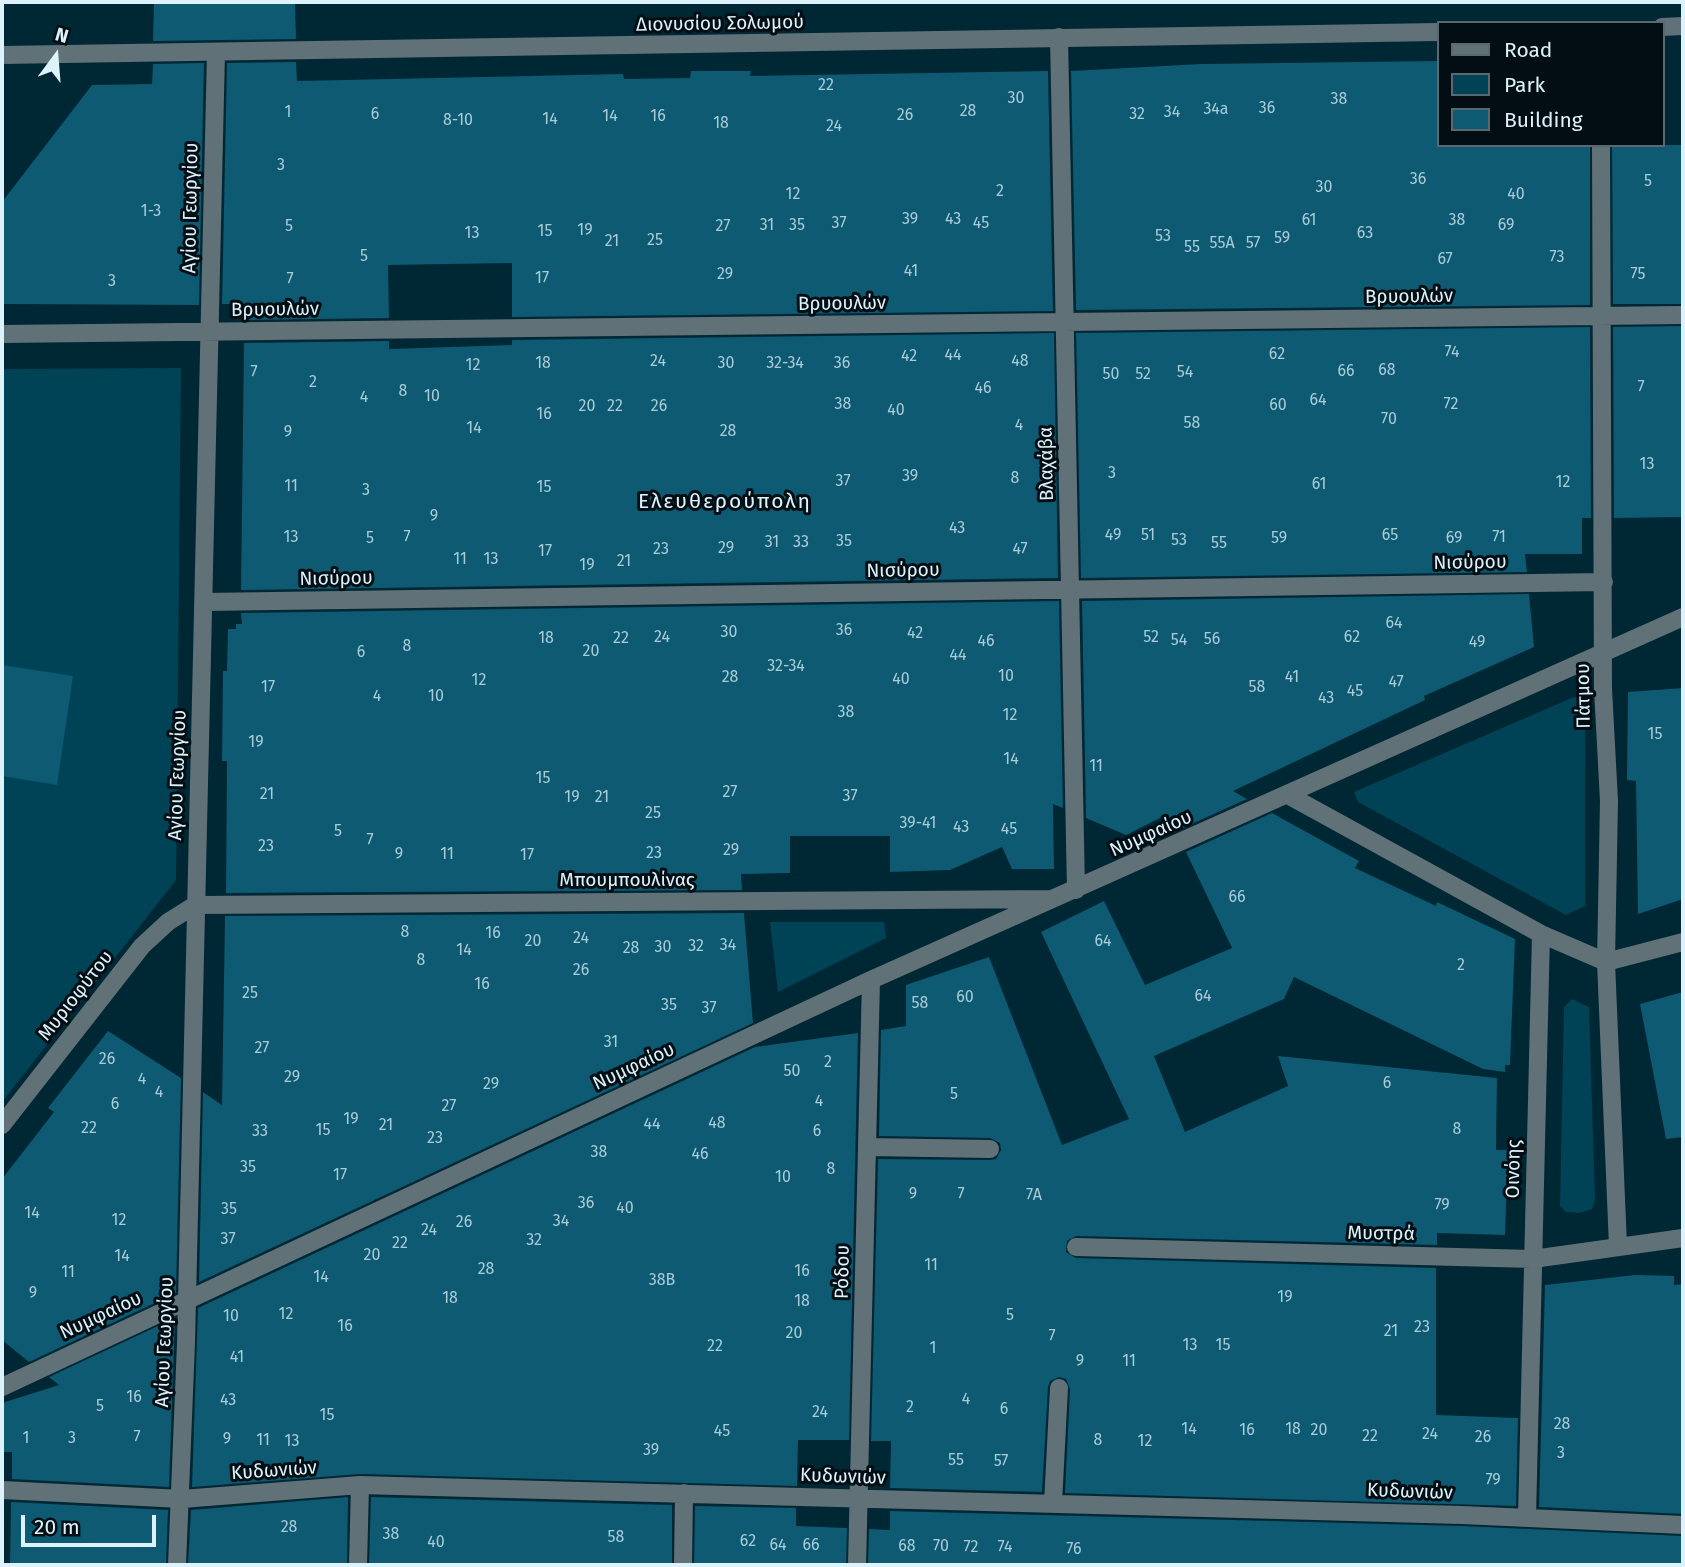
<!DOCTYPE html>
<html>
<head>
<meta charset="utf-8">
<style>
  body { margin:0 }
  #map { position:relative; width:1685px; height:1567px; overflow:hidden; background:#002734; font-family:"Fira Sans",sans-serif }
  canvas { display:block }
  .frame { position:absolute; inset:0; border:4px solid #ddf2fa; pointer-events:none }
  .legend { position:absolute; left:1437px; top:21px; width:228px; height:126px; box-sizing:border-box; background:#020e13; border:2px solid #5a696f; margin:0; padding:9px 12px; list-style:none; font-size:21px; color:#ddf2fa }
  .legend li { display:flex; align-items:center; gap:14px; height:35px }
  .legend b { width:35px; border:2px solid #5a696f }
  .north { position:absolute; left:21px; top:21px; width:70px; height:70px; -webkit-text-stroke:5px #020e13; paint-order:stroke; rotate:16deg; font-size:19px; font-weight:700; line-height:28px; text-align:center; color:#ddf2fa }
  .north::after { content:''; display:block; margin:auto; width:24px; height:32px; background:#ddf2fa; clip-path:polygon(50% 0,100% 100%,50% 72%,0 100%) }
  .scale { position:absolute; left:21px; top:1515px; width:135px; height:32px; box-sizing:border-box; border:4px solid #ddf2fa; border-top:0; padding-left:9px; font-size:21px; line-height:24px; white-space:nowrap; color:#ddf2fa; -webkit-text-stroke:5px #020e13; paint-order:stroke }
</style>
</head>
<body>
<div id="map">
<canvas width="1685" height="1567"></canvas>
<div class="frame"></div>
<ul class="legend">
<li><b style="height:9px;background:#617178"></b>Road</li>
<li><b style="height:19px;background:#004357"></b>Park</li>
<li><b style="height:19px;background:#0d5a72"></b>Building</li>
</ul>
<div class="north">N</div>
<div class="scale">20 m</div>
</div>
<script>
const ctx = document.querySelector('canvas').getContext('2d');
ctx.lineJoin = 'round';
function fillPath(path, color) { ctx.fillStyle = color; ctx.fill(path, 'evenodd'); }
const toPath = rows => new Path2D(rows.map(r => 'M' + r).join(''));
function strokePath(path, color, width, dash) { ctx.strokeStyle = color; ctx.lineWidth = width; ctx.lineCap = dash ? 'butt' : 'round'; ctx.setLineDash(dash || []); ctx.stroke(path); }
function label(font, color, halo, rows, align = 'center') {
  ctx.font = font + ' "Fira Sans",sans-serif'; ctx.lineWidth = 6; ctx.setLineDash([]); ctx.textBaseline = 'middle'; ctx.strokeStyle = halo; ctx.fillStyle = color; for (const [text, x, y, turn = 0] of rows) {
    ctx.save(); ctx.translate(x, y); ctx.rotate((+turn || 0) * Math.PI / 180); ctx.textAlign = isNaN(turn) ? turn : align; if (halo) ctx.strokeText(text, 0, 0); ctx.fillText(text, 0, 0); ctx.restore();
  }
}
fillPath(toPath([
  [181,368,176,880,2,1102,2,369],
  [1574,697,1585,701,1585,906,1566,915,1358,802,1354,792],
  [770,922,884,922,886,938,778,992],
  [1572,999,1589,1007,1595,1200,1592,1209,1580,1213,1566,1212,1560,1206,1564,1007]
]), '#004357');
fillPath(toPath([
  [154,2,295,2,296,39,153,41],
  [1438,61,1438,145,1590,145,1590,305,1076,310,1071,71,1201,64],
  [296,62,297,81,623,74,624,79,690,78,691,71,751,71,750,76,1048,71,1053,311,512,317,512,263,388,265,389,318,245,320,245,304,222,304,227,63],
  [204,63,199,305,2,304,2,202,92,85,152,84,153,64],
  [1612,145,1683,145,1683,304,1613,304],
  [1683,326,1683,517,1614,518,1613,327],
  [1590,327,1591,518,1582,518,1582,554,1525,554,1527,572,1081,578,1076,333],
  [1054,333,1058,578,241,590,244,343,389,341,389,349,512,345,512,340],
  [1529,594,1534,647,1424,696,1425,700,1233,791,1247,799,1176,831,1168,814,1126,835,1086,818,1082,601],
  [1059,601,1063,808,1053,804,1054,869,1012,869,1002,847,950,870,890,872,890,836,790,836,790,873,741,874,742,890,226,893,227,761,222,761,223,671,227,671,228,629,236,629,236,624,242,624,241,613],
  [2,665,73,676,57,785,2,776],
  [1683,688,1683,899,1638,914,1636,781,1627,780,1628,692],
  [1272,813,1359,861,1355,868,1436,906,1437,902,1515,939,1510,1065,1505,1065,1505,1072,1483,1069,1294,977,1284,999,1154,1056,1185,1132,1288,1086,1278,1056,1497,1078,1496,1150,1508,1150,1505,1235,1437,1233,1437,1245,1076,1236,1067,1241,1066,1252,1076,1258,1436,1268,1436,1415,1518,1418,1516,1506,1065,1493,1070,1389,1066,1379,1059,1377,1050,1381,1048,1387,1042,1492,890,1488,891,1441,871,1441,878,1159,990,1160,996,1159,1001,1150,1000,1143,990,1138,879,1136,881,1030,906,1026,906,985,989,957,1062,1145,1129,1119,1041,932,1104,901,1145,985,1232,948,1186,852],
  [744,913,753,1023,199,1282,203,1092,222,1105,225,916],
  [1683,992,1683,1137,1666,1139,1640,1004],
  [108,1031,181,1078,176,1293,29,1362,2,1340,2,1179,54,1112,48,1108],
  [858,1033,849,1440,798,1440,797,1486,360,1474,192,1487,198,1308,755,1047],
  [1635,1275,1674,1276,1674,1285,1683,1284,1683,1514,1539,1507,1545,1285],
  [175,1318,169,1487,12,1479,12,1452,2,1452,2,1403,59,1385,49,1377],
  [348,1497,347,1565,188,1565,191,1510],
  [371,1497,672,1505,672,1565,369,1565],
  [11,1502,168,1510,166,1565,10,1565],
  [695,1506,796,1508,796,1526,847,1528,846,1565,694,1565],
  [890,1511,1462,1526,1683,1536,1683,1565,868,1565,869,1529,890,1530]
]), '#0d5a72');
strokePath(toPath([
  [1662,27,1683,26],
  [1059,37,1076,890],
  [2,55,1438,32],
  [1601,145,1603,689,1609,801,1606,962,1618,1246],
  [2,334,1683,315],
  [204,602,1604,582],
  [1288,795,1541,934,1606,962,1683,942],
  [2,1125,142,946,168,922,195,905,1052,899],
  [867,1147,990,1149],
  [1076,1247,1533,1259,1683,1238],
  [2,1387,871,980,1683,617],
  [2,1490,182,1499,360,1485,1462,1515,1683,1525],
  [1053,1503,1059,1388],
  [1527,1517,1541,934],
  [177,1565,186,1343,216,52],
  [358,1565,360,1485],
  [683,1565,684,1493],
  [857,1565,871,980]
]), '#617178', 18);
label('16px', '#a9ccd8', null, [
  ["22",826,86],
  ["30",1016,99],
  ["38",1339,100],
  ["36",1267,109],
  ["34a",1216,110],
  ["28",968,112],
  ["1",288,113],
  ["34",1172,113],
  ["6",375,115],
  ["32",1137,115],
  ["26",905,116],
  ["14",610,117],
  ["16",658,117],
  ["14",550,120],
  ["8-10",458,121],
  ["18",721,124],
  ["24",834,127],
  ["3",281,166],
  ["36",1418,180],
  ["5",1648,182],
  ["30",1324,188],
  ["2",1000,192],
  ["12",793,195],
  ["40",1516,195],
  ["1-3",151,212],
  ["39",910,220],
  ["43",953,220],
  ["61",1309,221],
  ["38",1457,221],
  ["37",839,224],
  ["45",981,224],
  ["31",767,226],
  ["35",797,226],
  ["69",1506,226],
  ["5",289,227],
  ["27",723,227],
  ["19",585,231],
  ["15",545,232],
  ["13",472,234],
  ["63",1365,234],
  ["53",1163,237],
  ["59",1282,239],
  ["25",655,241],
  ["21",612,242],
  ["55A",1222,244],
  ["57",1253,244],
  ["55",1192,248],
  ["5",364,257],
  ["73",1557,258],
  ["67",1445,260],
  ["41",911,272],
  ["29",725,275],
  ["75",1638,275],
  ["17",542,279],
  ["7",290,280],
  ["3",112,282],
  ["74",1452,353],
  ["62",1277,355],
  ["44",953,356],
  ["42",909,357],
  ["24",658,362],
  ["48",1020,362],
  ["18",543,364],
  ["30",726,364],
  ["32-34",785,364],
  ["36",842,364],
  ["12",473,366],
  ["68",1387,371],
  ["66",1346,372],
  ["7",254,373],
  ["54",1185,373],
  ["50",1111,375],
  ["52",1143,375],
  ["2",313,383],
  ["7",1641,388],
  ["46",983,389],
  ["8",403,392],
  ["10",432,397],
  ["4",364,398],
  ["64",1318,401],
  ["38",843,405],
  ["72",1451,405],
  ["60",1278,406],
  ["20",587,407],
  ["22",615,407],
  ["26",659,407],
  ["40",896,411],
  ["16",544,415],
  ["70",1389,420],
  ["58",1192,424],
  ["4",1019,426],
  ["14",474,429],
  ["28",728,432],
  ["9",288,433],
  ["13",1647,465],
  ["3",1112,474],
  ["39",910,477],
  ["8",1015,479],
  ["37",843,482],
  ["12",1563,483],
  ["61",1319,485],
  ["11",291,487],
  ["15",544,488],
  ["3",366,491],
  ["9",434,517],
  ["43",957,529],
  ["49",1113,536],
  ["51",1148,536],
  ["65",1390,536],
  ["13",291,538],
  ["7",407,538],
  ["71",1499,538],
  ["5",370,539],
  ["59",1279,539],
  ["69",1454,539],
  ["53",1179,541],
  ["35",844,542],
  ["31",772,543],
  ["33",801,543],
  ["55",1219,544],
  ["29",726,549],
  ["23",661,550],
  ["47",1020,550],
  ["17",545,552],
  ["11",460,560],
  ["13",491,560],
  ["21",624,562],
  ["19",587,566],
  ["64",1394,624],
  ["36",844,631],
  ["30",729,633],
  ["42",915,634],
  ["24",662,638],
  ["52",1151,638],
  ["62",1352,638],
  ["18",546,639],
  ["22",621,639],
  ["56",1212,640],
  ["54",1179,641],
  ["46",986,642],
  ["49",1477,643],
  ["8",407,647],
  ["20",591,652],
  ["6",361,653],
  ["44",958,656],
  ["32-34",786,667],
  ["10",1006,677],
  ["28",730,678],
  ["41",1292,678],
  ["40",901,680],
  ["12",479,681],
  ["47",1396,683],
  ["17",268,688],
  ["58",1257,688],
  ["45",1355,692],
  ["4",377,697],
  ["10",436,697],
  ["43",1326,699],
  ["38",846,713],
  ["12",1010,716],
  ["15",1655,735],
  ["19",256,743],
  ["14",1011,760],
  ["11",1096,767],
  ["15",543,779],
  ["27",730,793],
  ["21",267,795],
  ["37",850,797],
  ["19",572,798],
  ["21",602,798],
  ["25",653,814],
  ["39-41",918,824],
  ["43",961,828],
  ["45",1009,830],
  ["5",338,832],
  ["7",370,841],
  ["23",266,847],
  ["29",731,851],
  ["23",654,854],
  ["9",399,855],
  ["11",447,855],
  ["17",527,856],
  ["66",1237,898],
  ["8",405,933],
  ["16",493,934],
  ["24",581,939],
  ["20",533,942],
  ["64",1103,942],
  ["34",728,946],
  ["32",696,947],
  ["30",663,948],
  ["28",631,949],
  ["14",464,951],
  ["8",421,961],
  ["2",1461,966],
  ["26",581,971],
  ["16",482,985],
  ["25",250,994],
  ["64",1203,997],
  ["60",965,998],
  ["58",920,1004],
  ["35",669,1006],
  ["37",709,1009],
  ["31",611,1043],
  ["27",262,1049],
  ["26",107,1060],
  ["2",828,1063],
  ["50",792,1072],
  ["29",292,1078],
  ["4",142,1080],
  ["6",1387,1084],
  ["29",491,1085],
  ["4",159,1093],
  ["5",954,1095],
  ["4",819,1102],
  ["6",115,1105],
  ["27",449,1107],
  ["19",351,1120],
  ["48",717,1124],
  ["44",652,1125],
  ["21",386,1126],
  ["22",89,1129],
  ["8",1457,1130],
  ["15",323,1131],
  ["33",260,1132],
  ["6",817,1132],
  ["23",435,1139],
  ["38",599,1153],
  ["46",700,1155],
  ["35",248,1168],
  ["8",831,1170],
  ["17",340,1176],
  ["10",783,1178],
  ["9",913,1195],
  ["7",961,1195],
  ["7A",1034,1196],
  ["36",586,1204],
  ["79",1442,1206],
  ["40",625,1209],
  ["35",229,1210],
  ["14",32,1214],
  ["12",119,1221],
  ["34",561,1222],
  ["26",464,1223],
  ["24",429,1231],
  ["37",228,1240],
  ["32",534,1241],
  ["22",400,1244],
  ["20",372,1256],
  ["14",122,1257],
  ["11",931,1266],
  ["28",486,1270],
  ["16",802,1272],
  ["11",68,1273],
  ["14",321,1278],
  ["38Β",662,1281],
  ["9",33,1294],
  ["19",1285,1298],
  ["18",450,1299],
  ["18",802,1302],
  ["12",286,1315],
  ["5",1010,1316],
  ["10",231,1317],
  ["16",345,1327],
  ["23",1422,1328],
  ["21",1391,1332],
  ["20",794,1334],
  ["7",1052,1337],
  ["13",1190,1346],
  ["15",1223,1346],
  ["22",715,1347],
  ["1",933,1349],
  ["41",237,1358],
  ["9",1080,1362],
  ["11",1129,1362],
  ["16",134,1398],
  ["4",966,1400],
  ["43",228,1401],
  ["5",100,1407],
  ["2",910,1408],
  ["6",1004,1410],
  ["24",820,1413],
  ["15",327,1416],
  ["28",1562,1425],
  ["14",1189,1430],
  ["18",1293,1430],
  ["16",1247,1431],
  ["20",1319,1431],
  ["45",722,1432],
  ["24",1430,1435],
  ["22",1370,1437],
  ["7",137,1438],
  ["26",1483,1438],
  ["1",26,1439],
  ["3",72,1439],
  ["9",227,1440],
  ["11",263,1441],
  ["8",1098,1441],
  ["13",292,1442],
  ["12",1145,1442],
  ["39",651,1451],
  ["3",1561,1454],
  ["55",956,1461],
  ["57",1001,1462],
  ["79",1493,1481],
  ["28",289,1528],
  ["38",391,1535],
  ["58",616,1538],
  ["62",748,1542],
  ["40",436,1543],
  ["64",778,1546],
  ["66",811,1546],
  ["68",907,1547],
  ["70",941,1547],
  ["72",971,1548],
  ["74",1005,1548],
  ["76",1074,1550]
]);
label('19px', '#ddf2fa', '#020e13', [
  ["Διονυσίου Σολωμού",720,24,-1],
  ["Αγίου Γεωργίου",191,208,-89],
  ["Βρυουλών",1409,297,-1],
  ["Βρυουλών",842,304,-1],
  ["Βρυουλών",275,310,-1],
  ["Βλαχάβα",1047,464,-91],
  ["Νισύρου",1470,563,-1],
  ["Νισύρου",903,571,-1],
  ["Νισύρου",336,579,-1],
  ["Πάτμου",1584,696,-91],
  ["Αγίου Γεωργίου",178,775,-88],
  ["Νυμφαίου",1151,834,-24],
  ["Μπουμπουλίνας",627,881],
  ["Μυριοφύτου",76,996,-52],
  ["Νυμφαίου",634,1067,-25],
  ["Οινόης",1514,1169,-89],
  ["Μυστρά",1381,1234,1],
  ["Ρόδου",843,1272,-89],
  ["Νυμφαίου",101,1316,-25],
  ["Αγίου Γεωργίου",165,1342,-88],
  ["Κυδωνιών",274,1471,-4],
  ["Κυδωνιών",843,1477,2],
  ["Κυδωνιών",1410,1492,2]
]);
ctx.letterSpacing = '2px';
label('21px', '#ddf2fa', '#020e13', [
  ["Ελευθερούπολη",725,502]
]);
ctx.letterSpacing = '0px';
</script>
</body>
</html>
